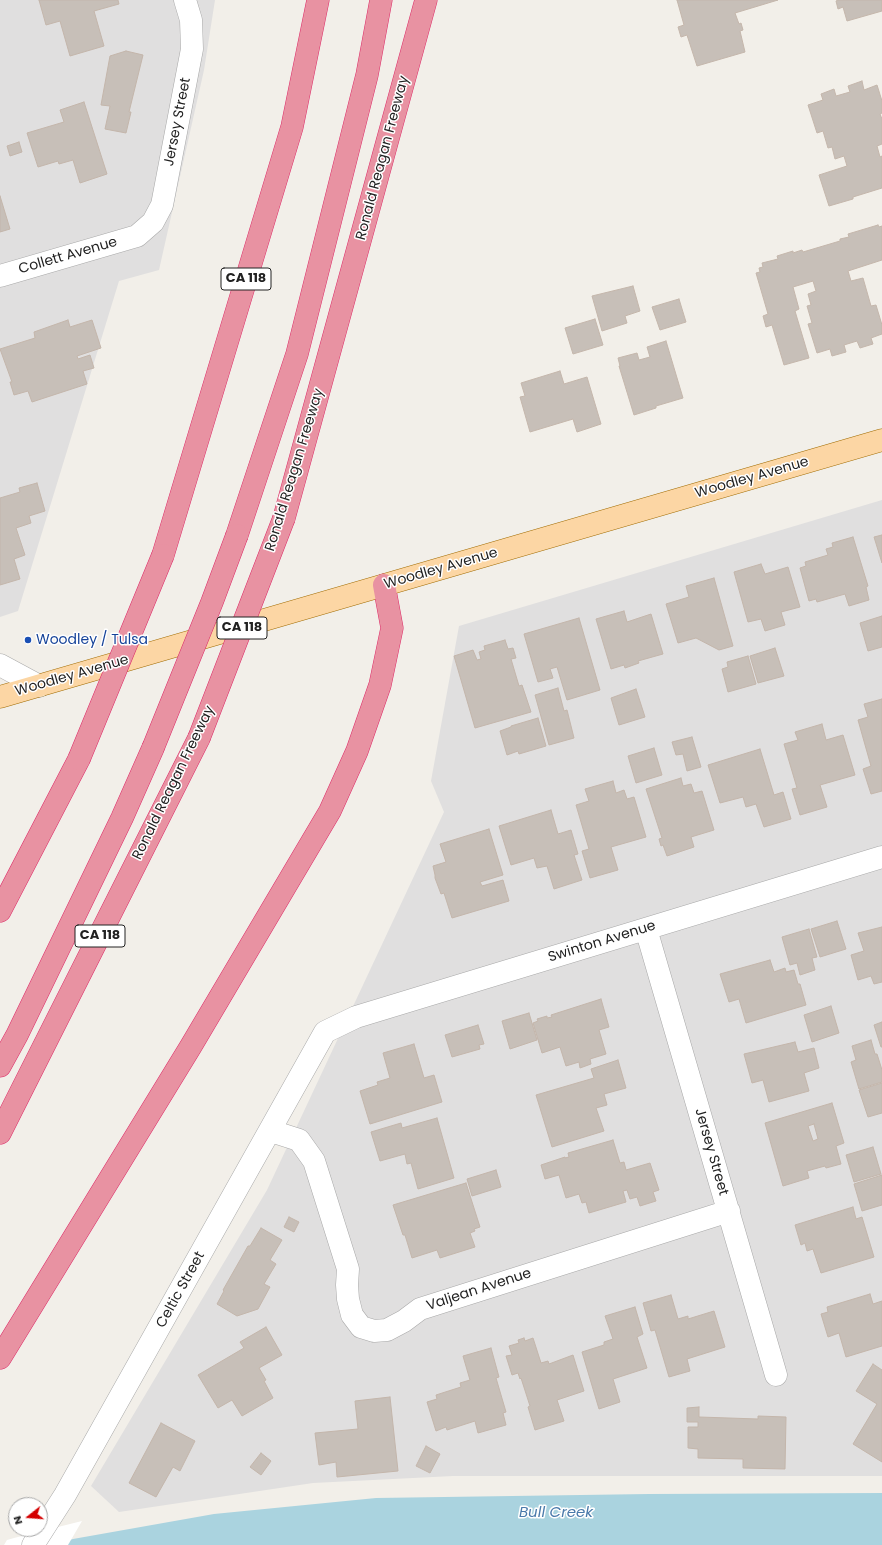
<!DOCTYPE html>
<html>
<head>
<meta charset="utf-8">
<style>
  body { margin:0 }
  #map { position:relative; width:882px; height:1545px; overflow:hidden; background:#f2efe9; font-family:Poppins,sans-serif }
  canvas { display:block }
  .north { position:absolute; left:8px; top:1497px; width:40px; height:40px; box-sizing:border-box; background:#fff; border:1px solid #a7a7a7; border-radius:50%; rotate:253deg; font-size:11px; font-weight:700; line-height:16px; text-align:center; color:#222 }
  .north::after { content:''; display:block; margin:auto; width:14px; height:18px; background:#d40000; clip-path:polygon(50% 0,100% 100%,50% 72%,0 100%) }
</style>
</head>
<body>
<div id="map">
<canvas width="882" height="1545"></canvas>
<div class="north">N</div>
</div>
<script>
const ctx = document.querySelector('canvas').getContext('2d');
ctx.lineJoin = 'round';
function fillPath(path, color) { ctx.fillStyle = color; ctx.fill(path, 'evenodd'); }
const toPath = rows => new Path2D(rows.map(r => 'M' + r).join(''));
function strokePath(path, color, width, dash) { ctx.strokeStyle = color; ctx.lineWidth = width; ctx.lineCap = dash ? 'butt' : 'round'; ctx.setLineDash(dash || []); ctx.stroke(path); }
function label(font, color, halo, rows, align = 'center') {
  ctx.font = font + ' Poppins,sans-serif'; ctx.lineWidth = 3; ctx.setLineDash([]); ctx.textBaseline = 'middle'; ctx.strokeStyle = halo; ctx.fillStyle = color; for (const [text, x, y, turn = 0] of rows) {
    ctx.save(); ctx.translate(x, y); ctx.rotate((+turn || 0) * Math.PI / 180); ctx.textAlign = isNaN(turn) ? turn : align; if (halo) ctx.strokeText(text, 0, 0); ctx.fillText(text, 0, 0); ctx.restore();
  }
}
fillPath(toPath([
  [0,0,215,0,204,70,159,270,119,281,18,611,0,617],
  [882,500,882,1476,453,1476,313,1483,119,1512,91,1486,267,1190,444,812,431,781,459,626]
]), '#e0dfdf');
fillPath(toPath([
  [882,1493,882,1545,50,1545,73,1539,214,1514,376,1498,649,1494]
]), '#aad3df');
fillPath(toPath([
  [82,1521,68,1545,4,1545,7,1540,14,1538]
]), '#fff');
const building = toPath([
  [39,0,118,0,119,4,94,11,104,46,70,56,60,21,46,25,39,0],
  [677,0,778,0,735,13,739,24,741,23,743,30,740,31,745,52,697,66,687,35,681,37,678,27,684,25,677,0],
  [838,0,882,0,882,11,847,21,843,7,838,9,836,1,838,0],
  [126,51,143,55,129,112,131,112,126,133,105,129,110,106,101,105,110,56,126,51],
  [862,81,864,90,877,85,882,101,882,113,880,114,882,119,882,144,877,146,880,157,882,156,882,188,853,197,853,199,829,206,819,175,847,166,844,156,835,159,832,147,828,148,823,131,817,133,808,105,823,100,821,94,834,89,836,96,850,92,848,86,862,81],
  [84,102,107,174,80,183,73,160,59,164,58,161,38,167,27,133,64,122,60,110,84,102],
  [19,142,22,152,10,156,7,146,19,142],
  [0,196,10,229,0,232,0,196],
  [878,225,879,227,882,226,882,260,848,271,851,281,863,278,871,306,876,305,882,325,882,334,871,338,873,344,860,348,857,341,844,345,846,352,832,356,830,349,817,353,808,324,812,323,807,306,811,305,808,294,816,291,813,281,793,287,799,309,795,311,809,358,784,365,772,325,766,327,763,316,768,314,756,273,760,272,759,268,763,267,762,263,778,259,777,256,793,251,793,253,802,250,803,252,840,241,840,239,849,237,848,234,878,225],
  [633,286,640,311,625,316,627,323,602,331,592,296,633,286],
  [679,299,686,322,660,330,652,307,679,299],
  [595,319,603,345,573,354,565,328,595,319],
  [68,320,70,327,92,320,101,348,77,356,78,359,90,355,94,368,83,371,87,384,32,402,28,391,14,395,10,382,12,382,0,349,35,338,34,332,68,320],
  [666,341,683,398,656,406,656,408,634,415,619,366,620,366,618,358,637,353,639,360,650,357,647,347,666,341],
  [560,371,564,384,587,377,601,424,577,432,573,419,530,432,520,397,525,396,521,383,560,371],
  [37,483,45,511,29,516,31,523,16,528,25,555,14,559,20,579,0,585,0,498,20,492,19,488,37,483],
  [882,535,882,563,874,537,882,535],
  [853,537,868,586,866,587,869,600,849,606,845,594,817,602,816,599,809,601,800,568,806,566,805,562,828,555,826,549,833,547,832,543,853,537],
  [761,564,765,574,788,567,800,607,781,612,785,625,765,631,761,619,748,622,734,572,761,564],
  [714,578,733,646,719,650,696,638,678,643,666,604,689,597,686,586,714,578],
  [624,611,627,622,651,614,663,654,638,661,639,663,625,668,624,665,611,669,596,619,624,611],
  [882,616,882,647,868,651,860,623,882,616],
  [579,618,600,690,567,700,557,667,550,669,553,678,538,682,524,634,579,618],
  [505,640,508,649,513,648,516,658,511,659,519,686,522,685,531,712,475,728,454,656,473,650,477,660,481,659,479,652,485,650,484,646,505,640],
  [775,648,784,676,758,683,750,656,775,648],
  [748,656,756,684,728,692,722,669,728,667,727,662,748,656],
  [558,688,564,711,567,710,574,738,549,745,535,695,558,688],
  [636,689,645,717,619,725,611,698,636,689],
  [882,699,882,791,871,794,863,769,871,766,858,720,868,717,864,704,882,699],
  [538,718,546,746,519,754,518,751,507,755,500,731,511,727,511,726,538,718],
  [822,724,826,740,843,735,855,775,820,785,827,807,800,815,792,789,797,788,784,744,798,740,795,732,822,724],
  [692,737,701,767,687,771,683,754,676,755,672,742,692,737],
  [654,748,662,775,636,783,628,756,654,748],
  [760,749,774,795,783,792,791,819,764,827,756,804,746,807,743,797,720,803,708,765,760,749],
  [681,778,683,786,691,784,694,793,702,791,714,830,691,837,694,847,667,856,663,845,661,846,659,839,662,838,646,789,681,778],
  [613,781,616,793,624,790,627,799,634,797,646,837,611,847,618,870,590,878,582,851,589,849,576,805,589,801,585,789,613,781],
  [551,810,558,834,571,830,578,854,574,855,582,880,554,889,547,866,537,868,534,858,511,865,499,826,551,810],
  [489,829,503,875,480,882,482,886,503,880,509,901,452,918,444,893,441,894,435,878,435,875,433,866,446,862,440,844,489,829],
  [837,921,846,949,820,957,811,929,837,921],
  [882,927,882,982,874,984,871,976,858,980,851,955,864,951,858,933,882,927],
  [809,929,817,957,812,958,815,970,800,975,797,963,790,965,782,937,809,929],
  [770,960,774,972,785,968,786,972,794,970,798,984,800,984,806,1005,746,1023,739,999,729,1002,720,974,770,960],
  [601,999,609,1027,599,1030,606,1054,590,1059,591,1064,580,1068,579,1062,566,1066,560,1047,542,1053,533,1023,538,1021,537,1019,547,1016,547,1018,552,1017,551,1015,601,999],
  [831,1006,839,1033,812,1042,804,1015,831,1006],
  [529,1013,537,1040,510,1049,502,1021,529,1013],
  [882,1022,882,1047,881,1047,874,1025,882,1022],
  [478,1025,484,1044,479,1045,480,1049,452,1057,445,1035,478,1025],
  [871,1040,875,1054,877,1054,882,1070,882,1082,859,1089,851,1062,856,1060,852,1046,871,1040],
  [795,1042,798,1052,814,1048,819,1068,804,1073,809,1091,769,1102,763,1080,752,1083,744,1054,795,1042],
  [414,1044,424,1078,434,1075,442,1102,370,1124,360,1091,378,1085,377,1082,390,1078,383,1053,414,1044],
  [618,1060,626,1088,604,1094,607,1105,596,1108,604,1131,552,1147,536,1095,594,1078,591,1069,618,1060],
  [882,1083,882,1113,868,1117,859,1090,882,1083],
  [832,1103,844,1143,836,1146,841,1164,826,1168,825,1166,807,1171,809,1178,783,1186,765,1123,832,1103],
  [814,1124,818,1139,813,1141,808,1126,814,1124],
  [437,1118,454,1178,418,1189,411,1163,407,1164,405,1154,380,1161,371,1132,401,1123,402,1128,437,1118],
  [613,1140,620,1163,624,1162,626,1170,650,1163,659,1190,653,1192,656,1201,640,1206,637,1197,630,1199,627,1190,623,1191,626,1202,589,1213,586,1202,582,1203,579,1194,566,1198,559,1175,545,1179,541,1165,565,1157,565,1158,569,1157,568,1153,613,1140],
  [873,1147,881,1174,854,1182,846,1155,873,1147],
  [496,1170,501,1187,472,1196,467,1179,496,1170],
  [882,1175,882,1205,862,1211,854,1184,882,1175],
  [466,1183,480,1227,474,1229,475,1231,470,1233,475,1247,440,1258,437,1250,412,1258,405,1235,403,1235,393,1205,466,1183],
  [853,1207,856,1219,862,1217,874,1257,821,1273,813,1249,807,1251,805,1243,801,1245,795,1225,853,1207],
  [289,1217,299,1222,294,1232,284,1227,289,1217],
  [261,1228,282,1240,270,1260,276,1264,264,1284,270,1287,258,1309,237,1316,217,1304,224,1291,223,1290,248,1246,250,1246,261,1228],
  [870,1294,873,1304,882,1301,882,1346,846,1357,839,1333,828,1337,821,1314,828,1312,827,1307,870,1294],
  [671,1295,678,1319,688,1316,688,1319,714,1311,725,1347,687,1359,690,1371,669,1377,655,1330,651,1331,643,1303,671,1295],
  [635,1307,643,1334,637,1337,647,1368,613,1379,620,1402,599,1409,582,1352,604,1345,604,1342,613,1339,605,1316,635,1307],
  [266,1327,282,1355,259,1368,266,1380,264,1381,273,1398,242,1416,232,1400,218,1408,198,1375,244,1348,240,1342,266,1327],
  [524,1338,525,1341,533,1338,541,1363,548,1361,549,1364,573,1355,584,1391,557,1400,564,1421,535,1430,528,1407,530,1406,521,1378,520,1379,518,1373,512,1375,506,1356,512,1355,509,1346,519,1343,518,1340,524,1338],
  [491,1348,499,1377,496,1378,506,1412,503,1413,506,1425,478,1433,475,1421,447,1430,446,1427,436,1431,427,1402,437,1399,436,1395,461,1387,460,1383,470,1380,463,1356,491,1348],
  [873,1364,882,1370,882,1462,853,1444,877,1404,856,1391,873,1364],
  [390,1397,398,1471,337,1477,336,1462,319,1465,315,1433,358,1429,355,1401,390,1397],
  [699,1407,699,1417,758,1419,758,1416,786,1417,785,1469,743,1468,743,1459,698,1458,698,1449,688,1448,688,1427,698,1427,698,1422,687,1422,687,1408,699,1407],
  [161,1423,195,1441,180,1471,173,1467,156,1497,129,1483,161,1423],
  [426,1446,440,1454,430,1473,416,1466,426,1446],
  [261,1453,271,1461,261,1475,250,1467,261,1453]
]);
fillPath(building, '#c7bfb8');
strokePath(building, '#c4b6ab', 1);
const minor = toPath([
  [0,276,137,236,153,222,162,205,192,49,191,20,185,0],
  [646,929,776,1375],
  [271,1131,299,1140,314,1161,348,1269,347,1285,348,1299,352,1315,361,1327,374,1331,387,1330,404,1321,420,1309,729,1211],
  [33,1545,65,1495,325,1032,356,1017,882,857]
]);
const tertiary = toPath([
  [0,665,39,686]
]);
const primary = toPath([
  [0,697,882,440]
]);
const motorway = toPath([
  [284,518,426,0],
  [237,535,297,354,367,75,381,0],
  [163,555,292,127,318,0],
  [0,911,79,759],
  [0,1066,17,1035,122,818,153,748],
  [0,1133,199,738],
  [0,1358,191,1046,330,811,357,751,380,685,392,628,384,585]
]);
strokePath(minor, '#a9a9a9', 23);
strokePath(tertiary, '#a9a9a9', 23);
strokePath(primary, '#a06b00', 23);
strokePath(motorway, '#dc2a67', 23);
strokePath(minor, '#fff', 22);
strokePath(tertiary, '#fff', 22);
strokePath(primary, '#fcd6a4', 22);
strokePath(motorway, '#e892a2', 22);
const motorwayBridge = toPath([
  [199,738,284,518],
  [153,748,212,602,237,535],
  [79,759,163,555]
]);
strokePath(motorwayBridge, '#dc2a67', 23, []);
strokePath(motorwayBridge, '#e892a2', 22);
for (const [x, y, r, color] of [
  [28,640,4,"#1a4fb4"]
]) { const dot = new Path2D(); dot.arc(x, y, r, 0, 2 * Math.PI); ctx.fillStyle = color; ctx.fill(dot); strokePath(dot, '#fff', 1.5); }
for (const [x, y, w] of [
  [246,279,50],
  [242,628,50],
  [100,936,50]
]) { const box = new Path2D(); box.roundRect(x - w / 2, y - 11, w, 22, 3); ctx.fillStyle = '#fff'; ctx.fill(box); strokePath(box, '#222', 1); }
label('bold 13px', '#222', null, [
  ["CA 118",246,279],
  ["CA 118",242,628],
  ["CA 118",100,936]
]);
label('14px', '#222', '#fff', [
  ["Jersey Street",178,122,-79],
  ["Ronald Reagan Freeway",383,158,-75],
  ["Collett Avenue",68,256,-16],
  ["Ronald Reagan Freeway",295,470,-73],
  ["Woodley Avenue",752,478,-16],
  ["Woodley Avenue",441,569,-16],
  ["Woodley Avenue",72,676,-16],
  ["Ronald Reagan Freeway",174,783,-64],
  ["Swinton Avenue",602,942,-17],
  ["Jersey Street",711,1152,74],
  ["Celtic Street",181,1290,-61],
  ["Valjean Avenue",479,1290,-18]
]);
label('14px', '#164399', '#fff', [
  ["Woodley / Tulsa",36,640]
], 'left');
label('italic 15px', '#4a7aab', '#fff', [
  ["Bull Creek",556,1513]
]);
</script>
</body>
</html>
